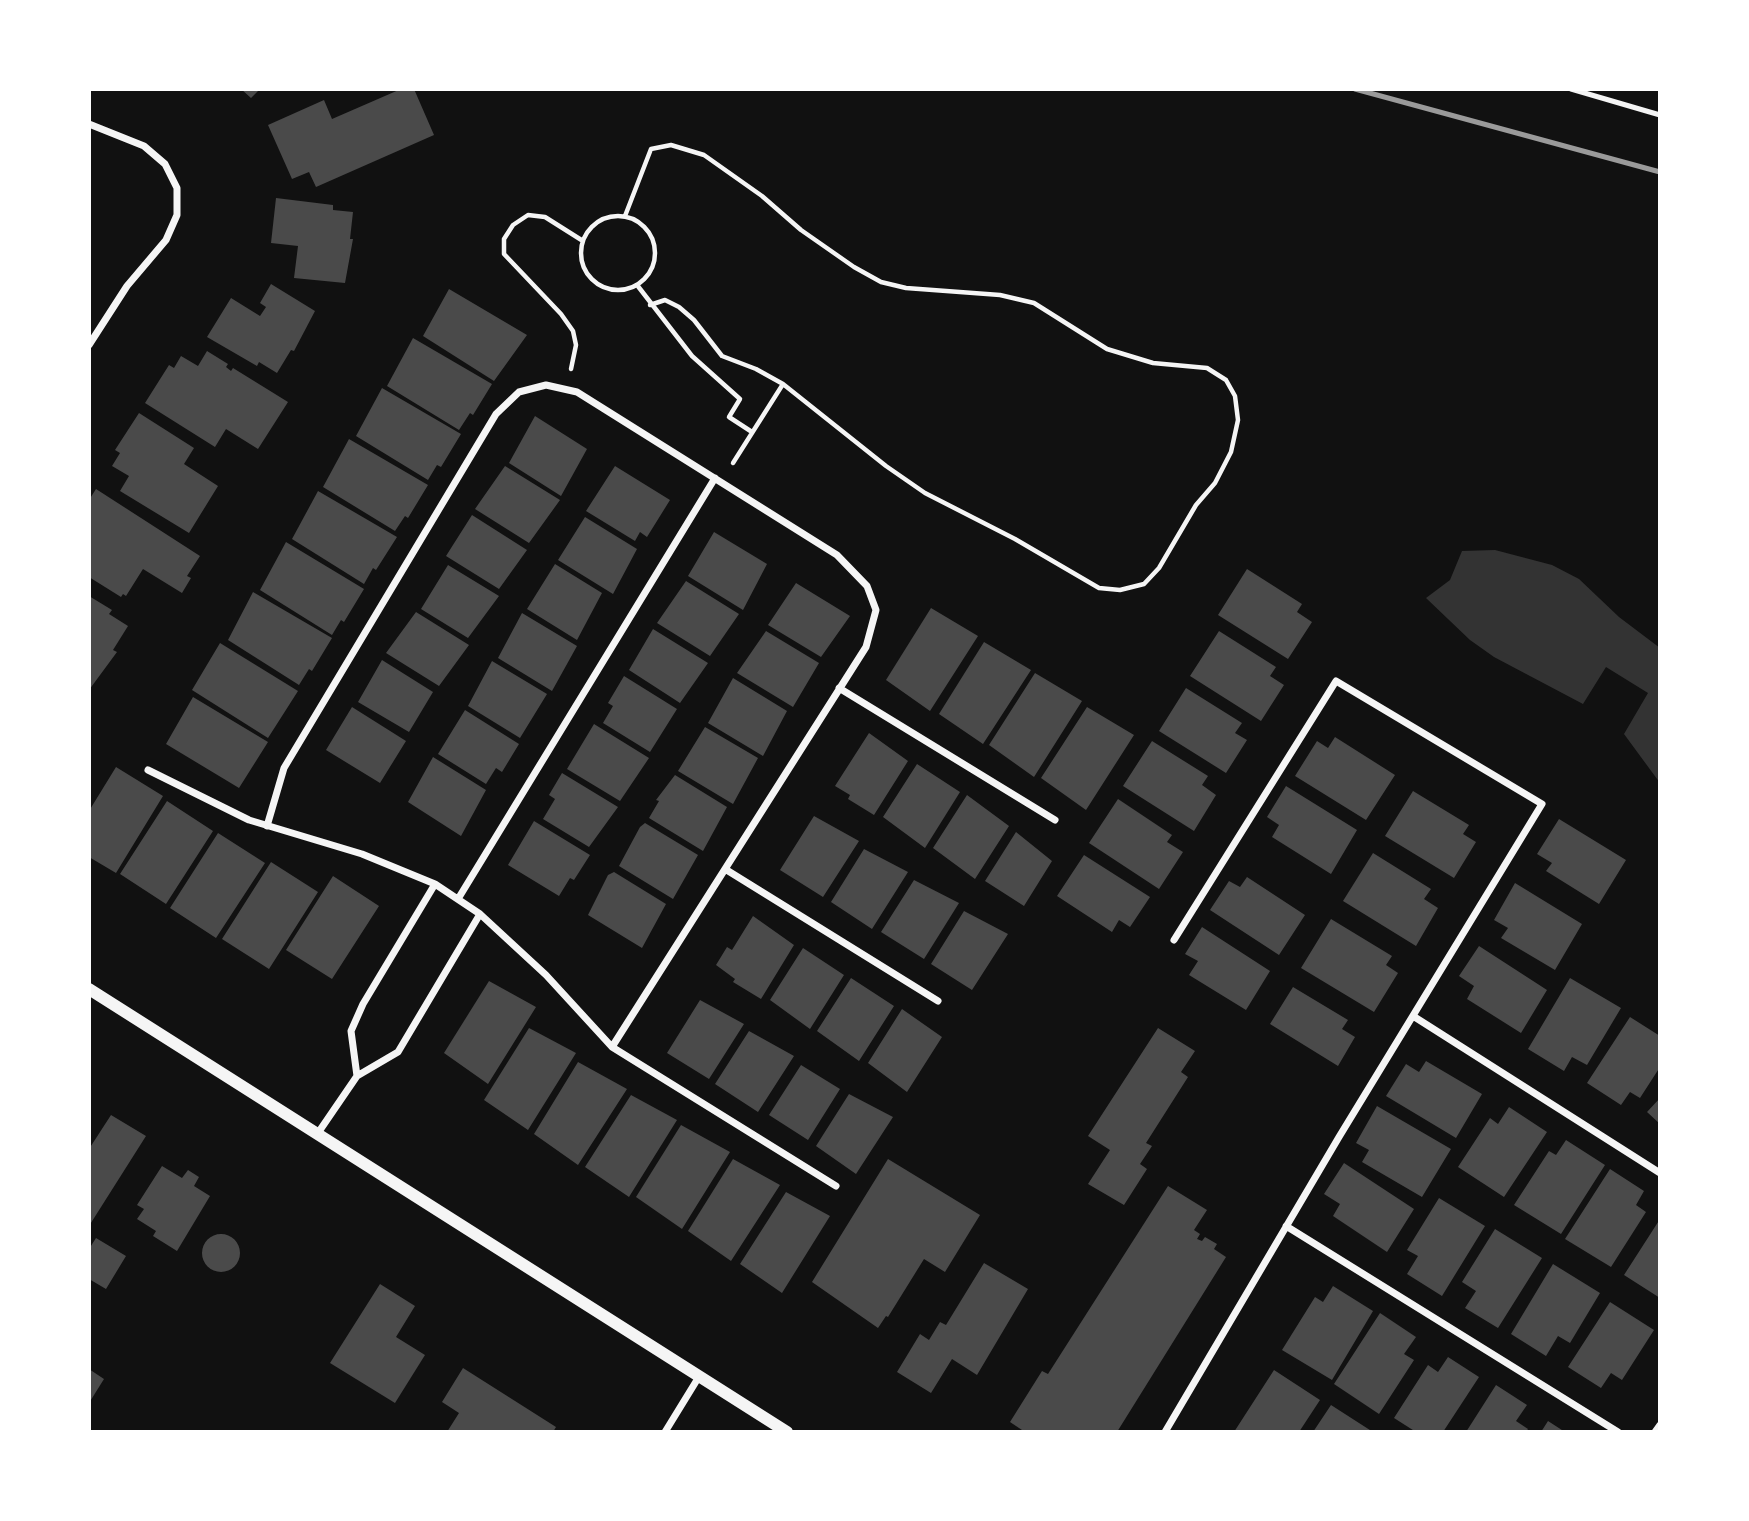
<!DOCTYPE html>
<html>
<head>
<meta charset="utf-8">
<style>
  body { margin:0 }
  #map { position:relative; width:1749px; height:1521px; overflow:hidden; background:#111; font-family:"Varela Round",sans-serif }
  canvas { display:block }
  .frame { position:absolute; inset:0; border:91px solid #fff; pointer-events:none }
</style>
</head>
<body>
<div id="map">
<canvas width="1749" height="1521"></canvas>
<div class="frame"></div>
</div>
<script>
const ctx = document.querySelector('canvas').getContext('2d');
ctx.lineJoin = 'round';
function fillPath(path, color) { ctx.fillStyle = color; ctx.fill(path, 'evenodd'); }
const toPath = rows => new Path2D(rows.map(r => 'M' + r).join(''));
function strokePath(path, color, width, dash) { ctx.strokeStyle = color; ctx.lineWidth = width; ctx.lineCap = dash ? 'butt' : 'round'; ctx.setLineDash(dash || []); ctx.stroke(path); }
fillPath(toPath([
  [1495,550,1552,565,1579,579,1619,617,1660,648,1660,783,1624,734,1648,693,1606,667,1583,704,1494,657,1470,640,1426,598,1450,580,1462,551]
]), '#333');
fillPath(toPath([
  [241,89,260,89,251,98],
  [401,89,414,89,434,135,316,187,309,172,292,179,268,125,324,100,332,119],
  [276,198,333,205,333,210,353,212,350,239,353,239,345,283,294,278,298,246,271,243],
  [271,284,315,311,294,351,291,350,277,373,259,362,257,366,207,337,231,298,260,316,266,307,260,303],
  [449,289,527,335,494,381,423,336],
  [413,338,492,384,473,415,470,413,459,430,387,386],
  [207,351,228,364,226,367,231,371,233,368,288,402,258,449,226,429,215,447,145,403,169,365,174,368,181,356,198,366],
  [382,388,461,434,441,467,437,465,428,480,356,436],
  [139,413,194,448,184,464,218,486,189,533,120,491,129,476,112,466,120,453,115,450],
  [535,416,587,449,561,496,509,463],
  [349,439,428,485,408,518,405,516,395,531,323,487],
  [505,466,560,500,529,543,475,509],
  [615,466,670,500,647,537,640,532,635,541,586,511],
  [96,489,200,556,187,576,191,578,182,593,143,569,126,596,123,594,121,597,89,577,89,500],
  [318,491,397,537,376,570,373,568,364,584,292,539],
  [472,515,527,550,499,589,446,556],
  [585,517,637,549,613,594,558,560],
  [714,532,767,564,743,610,688,576],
  [286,542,364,589,344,622,341,620,332,635,260,590],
  [555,564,602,593,577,640,527,609],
  [448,565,499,596,468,638,421,609],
  [1247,569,1302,604,1297,612,1312,622,1288,659,1218,615],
  [686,581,739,614,710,656,657,623],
  [796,583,850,616,821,657,768,625],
  [253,592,332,638,312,671,309,669,299,685,228,640],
  [89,596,112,610,109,614,128,626,113,650,117,652,89,690],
  [931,608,978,636,930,711,886,680],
  [416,612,469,645,439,686,386,653],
  [522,613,577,646,552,691,498,658],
  [653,629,708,663,680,703,629,670],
  [766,631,819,663,793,707,737,673],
  [1219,631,1276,667,1270,676,1284,685,1261,721,1190,676],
  [984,642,1031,670,983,744,939,714],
  [220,643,298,691,268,738,192,690],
  [382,660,433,692,409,732,358,702],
  [492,661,547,694,520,738,468,706],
  [1035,673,1082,701,1034,777,989,745],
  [624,676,677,709,650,752,603,723,613,706,608,703],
  [733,678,787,711,763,756,708,723],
  [1186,688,1242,723,1235,733,1247,740,1226,773,1159,731],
  [193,697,268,742,239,788,166,744],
  [352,707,406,741,380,783,326,750],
  [1087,707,1134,735,1086,810,1041,778],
  [465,710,519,744,502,772,496,768,486,784,438,754],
  [594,724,649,758,620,801,567,769],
  [705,727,758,758,733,804,678,771],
  [869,733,908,761,874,815,848,799,850,795,835,786],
  [1335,737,1395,775,1366,820,1295,776,1317,741,1328,748],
  [1152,741,1208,776,1202,785,1216,795,1194,831,1123,786],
  [433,757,486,790,461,836,408,802],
  [917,764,960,792,925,848,883,817],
  [116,767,163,796,116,873,89,857,89,811],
  [562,773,618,807,589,847,543,819,555,799,549,795],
  [675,775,727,807,703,851,649,818,659,801,656,800],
  [1286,786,1357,830,1331,874,1272,837,1279,825,1267,817],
  [1413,791,1469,825,1463,834,1476,842,1454,878,1385,836],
  [967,795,1009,826,975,879,933,848],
  [1118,799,1172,835,1167,842,1183,852,1159,889,1089,843],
  [167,801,213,831,166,904,120,874],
  [814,816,859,841,823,897,780,870],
  [1559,819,1626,860,1599,904,1546,871,1552,863,1537,854],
  [534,821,590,855,574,880,570,878,559,896,508,865],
  [645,823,698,855,673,899,619,866,640,827],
  [1016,832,1052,861,1024,906,985,881],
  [218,833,265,863,216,938,170,908],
  [864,849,908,872,872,929,831,902],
  [1373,853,1431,889,1424,899,1438,908,1416,946,1343,901],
  [1084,855,1150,897,1130,927,1119,920,1112,932,1057,896],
  [271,862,318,892,269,969,222,939],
  [614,872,666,904,642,948,588,915,608,875],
  [333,876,379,906,332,979,286,950],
  [1247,877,1305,915,1279,955,1210,910,1229,881,1240,887],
  [914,880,959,903,924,959,881,932],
  [1515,883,1582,924,1555,970,1501,938,1508,928,1494,920],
  [964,911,1008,934,972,990,931,964],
  [753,916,794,945,761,999,733,982,735,979,716,965,727,947,732,950],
  [1331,919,1392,956,1386,965,1398,973,1374,1012,1301,968],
  [1202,927,1270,971,1246,1010,1189,975,1198,961,1185,954],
  [1479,946,1547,990,1521,1033,1467,999,1474,986,1459,976],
  [803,948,844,975,810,1029,770,1000],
  [851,978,894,1006,859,1061,817,1031],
  [1570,978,1621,1008,1587,1065,1572,1057,1564,1071,1528,1049],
  [489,981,536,1007,488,1084,444,1053],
  [1293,987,1348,1020,1342,1029,1355,1037,1338,1066,1270,1024],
  [700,1000,744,1024,709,1079,667,1053],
  [902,1009,942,1037,907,1092,868,1063],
  [1630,1017,1660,1036,1660,1067,1640,1098,1630,1092,1621,1105,1587,1083],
  [529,1028,576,1053,528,1130,484,1100],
  [1158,1028,1195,1051,1181,1072,1188,1077,1146,1143,1152,1146,1140,1164,1147,1169,1124,1205,1088,1184,1110,1150,1088,1136],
  [749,1031,794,1056,758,1112,715,1084],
  [1426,1061,1482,1094,1456,1138,1386,1096,1406,1064,1419,1072],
  [578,1062,627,1089,578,1165,534,1134],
  [801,1065,840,1089,808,1140,769,1115],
  [849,1094,893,1117,856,1174,816,1146],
  [631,1095,677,1120,629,1197,585,1167],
  [1660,1098,1660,1124,1647,1112],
  [1377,1106,1451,1149,1422,1197,1362,1162,1369,1150,1356,1143],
  [1509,1107,1547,1132,1504,1197,1458,1167,1490,1118,1498,1124],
  [111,1115,146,1136,89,1226,89,1149],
  [681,1125,730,1152,682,1229,636,1197],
  [1566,1140,1605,1165,1561,1234,1514,1205,1549,1151,1556,1155],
  [733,1159,780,1185,731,1261,688,1231],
  [888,1159,980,1215,945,1272,924,1259,888,1317,886,1316,878,1328,812,1282],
  [1344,1163,1414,1209,1387,1252,1333,1216,1340,1204,1324,1194],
  [162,1166,182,1178,188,1170,199,1177,194,1186,210,1196,177,1251,153,1236,156,1231,137,1219,144,1209,137,1205],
  [1610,1169,1644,1191,1636,1205,1646,1212,1611,1267,1565,1239],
  [1168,1186,1207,1210,1194,1230,1200,1234,1197,1239,1202,1241,1205,1237,1217,1244,1214,1249,1226,1257,1117,1432,1025,1432,1010,1422,1042,1371,1048,1374],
  [786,1192,830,1216,782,1293,740,1264],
  [1439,1198,1485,1226,1442,1296,1407,1274,1418,1256,1407,1250],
  [1660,1219,1660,1298,1624,1275],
  [1495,1229,1542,1258,1498,1328,1465,1308,1476,1291,1462,1282],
  '202 1253a19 19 0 1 1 38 0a19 19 0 1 1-38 0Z',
  [96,1238,126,1256,106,1289,89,1279,89,1249],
  [984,1263,1028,1289,977,1375,952,1359,931,1393,897,1372,920,1334,929,1340,940,1322,946,1325],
  [1553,1264,1600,1293,1570,1343,1558,1336,1546,1356,1511,1334],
  [380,1284,415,1306,396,1337,425,1355,395,1403,330,1363],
  [1333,1286,1373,1311,1332,1380,1282,1350,1315,1297,1323,1302],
  [1610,1302,1654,1330,1622,1380,1611,1373,1601,1388,1568,1367],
  [1380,1313,1416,1337,1404,1354,1414,1360,1379,1414,1334,1384],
  [1448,1357,1479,1377,1443,1432,1416,1432,1394,1418,1428,1365,1438,1372],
  [463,1368,556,1427,553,1432,447,1432,459,1413,442,1402],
  [89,1369,104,1379,89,1403],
  [1274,1370,1320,1400,1299,1432,1234,1432],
  [1496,1385,1527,1405,1516,1421,1528,1429,1526,1432,1466,1432],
  [1331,1405,1373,1432,1313,1432],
  [1548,1421,1565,1432,1541,1432]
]), '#4a4a4a');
strokePath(toPath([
  [625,216,651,149,671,145,704,155,762,196,801,230,854,267,881,282,906,288,1000,295,1034,303,1107,349,1153,363,1207,368,1226,380,1235,396,1238,420,1231,452,1215,483,1196,505,1159,568,1144,584,1120,590,1099,588,1015,539,925,493,886,466,783,384,756,369,722,356,694,320,679,307,665,300,650,305],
  '581 253a37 37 0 1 1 74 0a37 37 0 1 1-74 0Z',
  [637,285,692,356,740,399,729,417,752,432],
  [571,369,576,345,573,331,561,314,504,254,504,239,513,225,528,215,545,217,583,241],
  [733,463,783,384]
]), '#f5f5f5', 4.5);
strokePath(toPath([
  [1571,89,1660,115]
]), '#f5f5f5', 5);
strokePath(toPath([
  [89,124,144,146,165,164,177,188,177,215,166,240,127,286,89,345],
  [839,688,1055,820],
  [148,770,249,820,362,854,435,884,480,914,546,975,612,1047,836,1186],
  [267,826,284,768,496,414,519,392,546,385,577,392,837,555,867,586,876,610,866,647,612,1047],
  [725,869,938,1001],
  [458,899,715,478],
  [1413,1016,1660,1173],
  [357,1076,351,1031,363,1004,435,884],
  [318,1133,357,1076,398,1052,480,914],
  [1286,1226,1618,1432],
  [665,1432,700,1375],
  [1165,1432,1339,1137,1542,804,1336,681,1174,940],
  [1655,1432,1660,1425]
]), '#f5f5f5', 7);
strokePath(toPath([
  [89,989,787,1432]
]), '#f5f5f5', 12);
strokePath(toPath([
  [1355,89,1660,172]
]), '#9a9a9a', 5);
</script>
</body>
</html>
